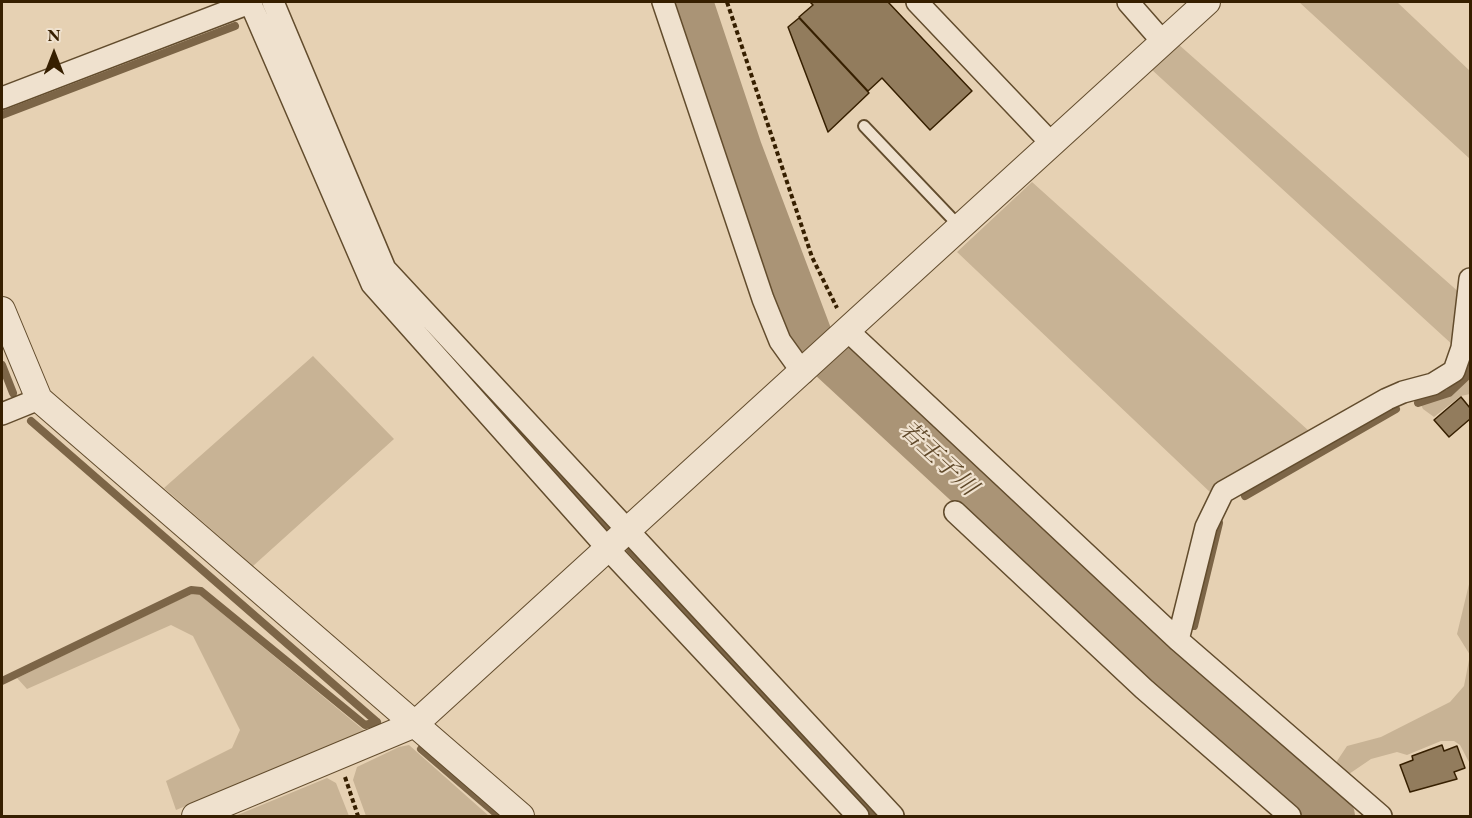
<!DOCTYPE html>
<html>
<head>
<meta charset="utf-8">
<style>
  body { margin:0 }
  #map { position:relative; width:1472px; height:818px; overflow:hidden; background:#e6d1b3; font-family:"EB Garamond",serif }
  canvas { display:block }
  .frame { position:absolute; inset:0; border:3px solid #361f00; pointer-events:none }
  .north { position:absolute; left:24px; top:24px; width:60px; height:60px; -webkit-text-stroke:4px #efe1ce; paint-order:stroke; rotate:0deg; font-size:16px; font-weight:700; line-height:24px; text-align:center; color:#361f00 }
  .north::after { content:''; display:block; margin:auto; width:21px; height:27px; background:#361f00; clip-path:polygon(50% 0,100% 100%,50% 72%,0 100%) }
</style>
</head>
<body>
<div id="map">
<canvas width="1472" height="818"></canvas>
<div class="frame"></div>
<div class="north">N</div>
</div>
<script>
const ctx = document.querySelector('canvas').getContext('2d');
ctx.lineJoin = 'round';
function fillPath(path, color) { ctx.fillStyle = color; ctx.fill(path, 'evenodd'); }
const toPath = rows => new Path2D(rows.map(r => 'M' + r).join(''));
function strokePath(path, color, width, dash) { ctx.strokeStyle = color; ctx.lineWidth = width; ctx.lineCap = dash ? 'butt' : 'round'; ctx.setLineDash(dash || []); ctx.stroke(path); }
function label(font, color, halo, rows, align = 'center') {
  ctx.font = font + ' "EB Garamond","Noto Serif JP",serif'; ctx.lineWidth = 4.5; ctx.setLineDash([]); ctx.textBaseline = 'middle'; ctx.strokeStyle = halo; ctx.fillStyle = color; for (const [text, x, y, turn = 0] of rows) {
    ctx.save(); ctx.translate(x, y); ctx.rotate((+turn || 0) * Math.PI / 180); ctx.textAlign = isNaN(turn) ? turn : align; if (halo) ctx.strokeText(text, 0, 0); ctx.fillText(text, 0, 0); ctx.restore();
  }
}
fillPath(toPath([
  [1299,2,1397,2,1470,71,1470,159],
  [1178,44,1461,294,1455,347,1151,69],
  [1032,182,1309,431,1212,494,957,252],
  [313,356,394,439,253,566,164,488],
  [1470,369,1470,394,1461,396,1434,417,1423,409,1421,405,1451,395,1468,377],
  [1470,580,1470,655,1457,634],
  [191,594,200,595,366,732,176,810,166,781,232,748,240,730,193,636,171,625,27,689,17,678],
  [1470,655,1470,764,1460,745,1454,741,1441,741,1407,755,1397,752,1371,759,1349,774,1335,764,1347,746,1381,737,1450,702,1464,686],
  [409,745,489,816,366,816,353,780,357,767,399,747],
  [327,778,336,783,349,816,235,816]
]), '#c8b395');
strokePath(toPath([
  [2,115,235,26],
  [2,365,13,393],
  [490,400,610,530],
  [1418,403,1449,393,1466,377,1470,363],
  [31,421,377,722],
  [1245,496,1396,409],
  [630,549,876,816],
  [1194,626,1219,523],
  [1161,665,1170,655],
  [2,681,191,590,201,591,365,725,377,722],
  [421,749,499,816]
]), '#7c6547', 8);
strokePath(toPath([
  [691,2,740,149,813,343,1161,665,1333,816]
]), '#aa9476', 44);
const building = toPath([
  [810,2,888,2,972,91,930,130,882,78,868,91,799,17,813,5,810,2],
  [799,18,869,93,828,132,788,27,799,18],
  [1461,397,1470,408,1470,419,1449,437,1434,420,1461,397],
  [1442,745,1444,751,1457,746,1465,768,1454,772,1457,779,1410,792,1400,765,1413,760,1412,756,1442,745]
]);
fillPath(building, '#927c5d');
strokePath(building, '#361f00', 1.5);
const service = toPath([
  [864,126,961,228]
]);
const minor = toPath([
  [250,2,372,284,609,550,858,816],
  [273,2,385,269,893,816],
  [663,2,763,299,780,341,803,373],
  [917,2,1052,144],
  [1128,2,1163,42],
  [2,98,252,2],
  [848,331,1178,640,1381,816],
  [2,414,39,399],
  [955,512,1144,689,1290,816],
  [1178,640,1206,527,1223,492,1387,399,1403,392,1433,384,1454,371,1462,348,1470,279]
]);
const tertiary = toPath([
  [2,310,39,399,521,816],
  [195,816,415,724,1207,2]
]);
strokePath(service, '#624c2d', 14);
strokePath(minor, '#624c2d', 24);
strokePath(tertiary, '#624c2d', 28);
strokePath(toPath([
  [727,2,812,257,837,308],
  [345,777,358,816]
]), '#361f00', 4, [4.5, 3]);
strokePath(service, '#efe1ce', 10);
strokePath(minor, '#efe1ce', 21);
strokePath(tertiary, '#efe1ce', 26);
label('italic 24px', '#5f4829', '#efe1ce', [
  ["若王子川",938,459,43]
]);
</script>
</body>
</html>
